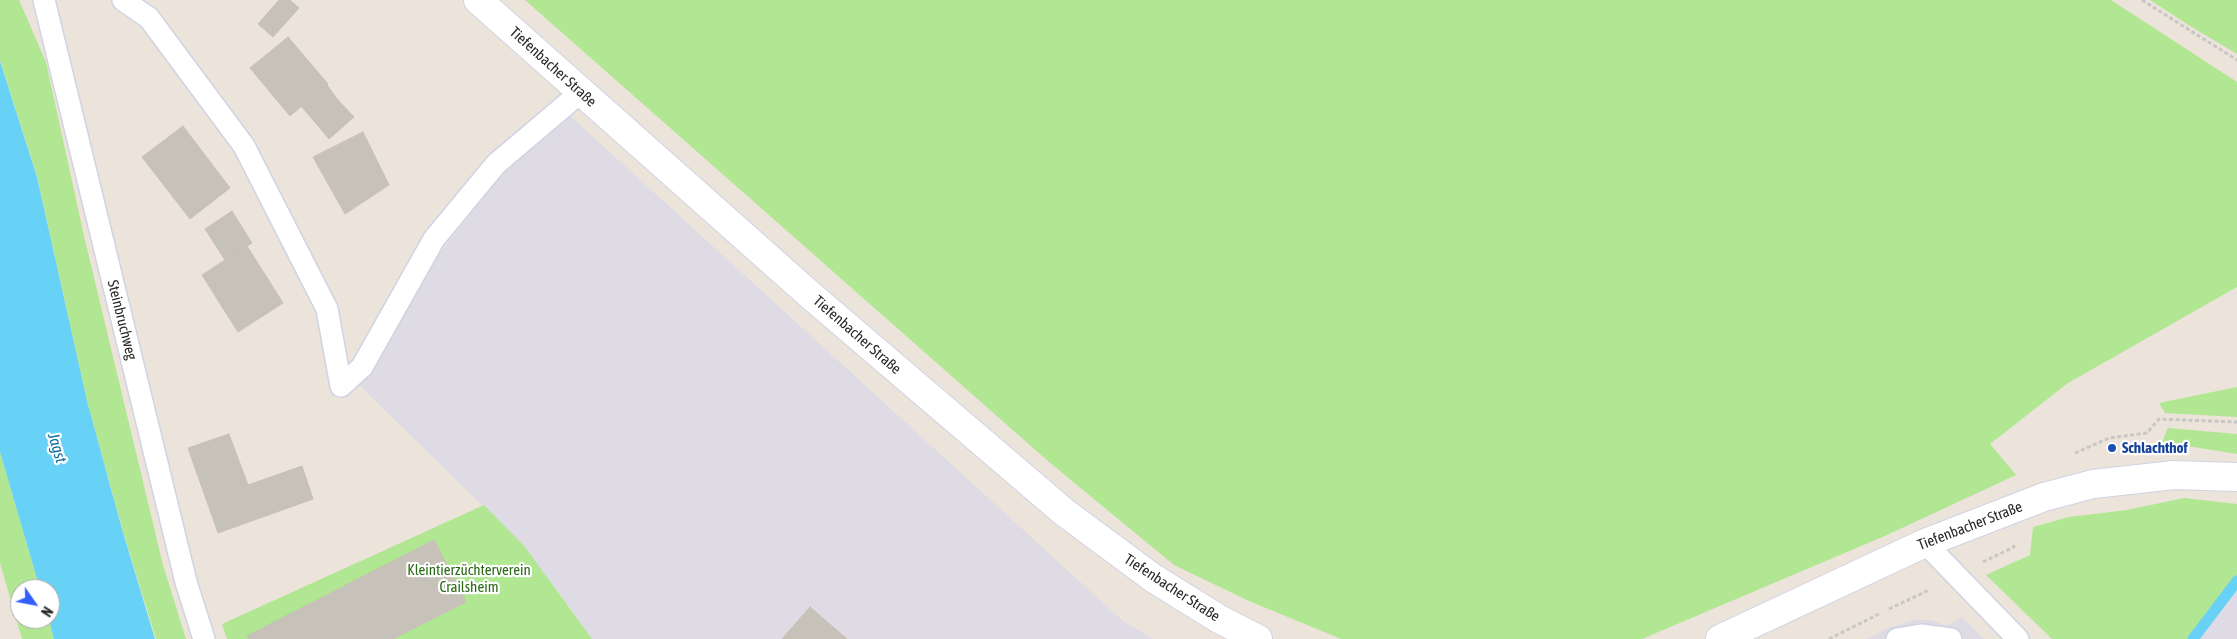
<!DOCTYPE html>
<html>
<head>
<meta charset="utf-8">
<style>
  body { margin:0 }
  #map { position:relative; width:2237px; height:639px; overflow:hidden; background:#ece4da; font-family:"Asap Condensed",sans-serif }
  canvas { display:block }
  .north { position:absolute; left:10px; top:579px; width:50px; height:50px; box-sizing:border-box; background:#fff; border:1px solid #a9a9a9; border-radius:50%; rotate:123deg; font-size:14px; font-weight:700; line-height:20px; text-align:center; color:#292929 }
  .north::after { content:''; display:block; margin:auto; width:18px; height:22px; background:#345eff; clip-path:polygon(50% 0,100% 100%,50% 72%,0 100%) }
</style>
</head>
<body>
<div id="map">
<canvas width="2237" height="639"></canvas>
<div class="north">N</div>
</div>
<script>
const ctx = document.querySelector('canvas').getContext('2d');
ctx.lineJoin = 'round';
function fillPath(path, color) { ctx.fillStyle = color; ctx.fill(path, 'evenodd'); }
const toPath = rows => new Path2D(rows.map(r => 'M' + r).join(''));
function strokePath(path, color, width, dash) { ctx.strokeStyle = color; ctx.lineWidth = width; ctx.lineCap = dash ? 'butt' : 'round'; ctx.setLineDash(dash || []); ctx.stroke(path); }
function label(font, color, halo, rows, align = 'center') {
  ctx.font = font + ' "Asap Condensed",sans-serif'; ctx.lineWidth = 4.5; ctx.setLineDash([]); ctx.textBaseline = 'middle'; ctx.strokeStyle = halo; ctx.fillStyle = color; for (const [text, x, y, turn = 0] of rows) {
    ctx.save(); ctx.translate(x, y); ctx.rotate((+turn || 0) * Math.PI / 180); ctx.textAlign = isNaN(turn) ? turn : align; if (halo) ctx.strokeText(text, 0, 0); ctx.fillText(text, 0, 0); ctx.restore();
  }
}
fillPath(toPath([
  [567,113,1123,621,1153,639,592,639,525,547,359,385,419,280,495,182],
  [2237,589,2237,639,2199,639],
  [1962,617,1984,639,1867,639,1887,629,1912,620,1931,620,1947,626]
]), '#dedbe4');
fillPath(toPath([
  [0,0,19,0,46,62,84,236,163,565,186,639,156,639,122,528,87,401,37,176,0,60],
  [525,0,2111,0,2237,82,2237,287,2068,383,1990,444,2016,475,1887,535,1642,639,1341,639,1249,601,1174,565,1049,462],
  [2150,0,2237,0,2237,54,2190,26],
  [2237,387,2237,417,2165,413,2159,403],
  [2168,428,2237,434,2237,454,2162,442],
  [0,452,40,589,20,589,20,619,49,619,54,639,22,639,0,563],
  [2184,498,2237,504,2237,589,2199,639,2052,639,1986,575,2030,555,2033,527,2069,517,2127,510],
  [484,505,525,547,592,639,227,639,222,624]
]), '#b1e693');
fillPath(toPath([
  [0,61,37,177,87,401,122,529,155,639,54,639,49,619,50,589,40,589,0,452]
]), '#67d2f5');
strokePath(toPath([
  [2193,639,2237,581]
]), '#67d2f5', 11);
const building = toPath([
  [279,0,290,0,299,8,273,37,258,24,279,0],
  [288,37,328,84,290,116,250,68,288,37],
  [327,85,338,100,314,121,301,106,327,85],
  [338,100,354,117,329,139,314,121,338,100],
  [183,126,230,188,190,219,142,157,183,126],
  [363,132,389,185,345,214,313,157,363,132],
  [232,211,252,243,225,260,205,229,232,211],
  [247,246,283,303,238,332,202,275,247,246],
  [229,434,248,485,302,466,313,499,218,533,188,448,229,434],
  [434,540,466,602,393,639,249,639,247,636,434,540],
  [810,607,847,639,782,639,810,607]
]);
fillPath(building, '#c7c2b9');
strokePath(building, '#c8c0b4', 1);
const lane = toPath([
  [44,0,186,582,204,639],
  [123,0,149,18,244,146,327,309,341,386,362,367,434,239,496,164,581,92],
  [1925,543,2018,639],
  [1897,639,1921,635,1951,639]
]);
const secondary = toPath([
  [478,0,809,294,1064,512,1153,578,1219,619,1258,639],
  [1720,639,1925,543,2044,497,2093,484,2174,475,2237,477]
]);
strokePath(lane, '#cfd3e3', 24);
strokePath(secondary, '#cfd3e3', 30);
strokePath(toPath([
  [2142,0,2237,60],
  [2075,453,2109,438,2147,433,2159,419,2237,422],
  [1983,562,2014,547,2013,544],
  [1889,609,1929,590],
  [1829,639,1879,614]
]), '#c7c7c7', 3, [4, 2.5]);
strokePath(lane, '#fff', 21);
strokePath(secondary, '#fff', 28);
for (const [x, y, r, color] of [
  [2112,448,5,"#1a4fb4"]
]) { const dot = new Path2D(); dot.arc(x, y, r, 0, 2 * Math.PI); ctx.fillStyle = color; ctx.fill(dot); strokePath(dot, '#fff', 2); }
label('15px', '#292929', '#fff', [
  ["Tiefenbacher Straße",553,67,42],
  ["Steinbruchweg",122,320,76],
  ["Tiefenbacher Straße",857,335,41],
  ["Tiefenbacher Straße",1970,526,-21],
  ["Tiefenbacher Straße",1172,588,33]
]);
label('bold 15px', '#164399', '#fff', [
  ["Schlachthof",2122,448]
], 'left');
label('15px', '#296a16', '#fff', [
  ["Kleintierzüchterverein",469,570],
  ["Crailsheim",469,587]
]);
label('italic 16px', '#066ea0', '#fff', [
  ["Jagst",57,448,73]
]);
</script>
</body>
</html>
